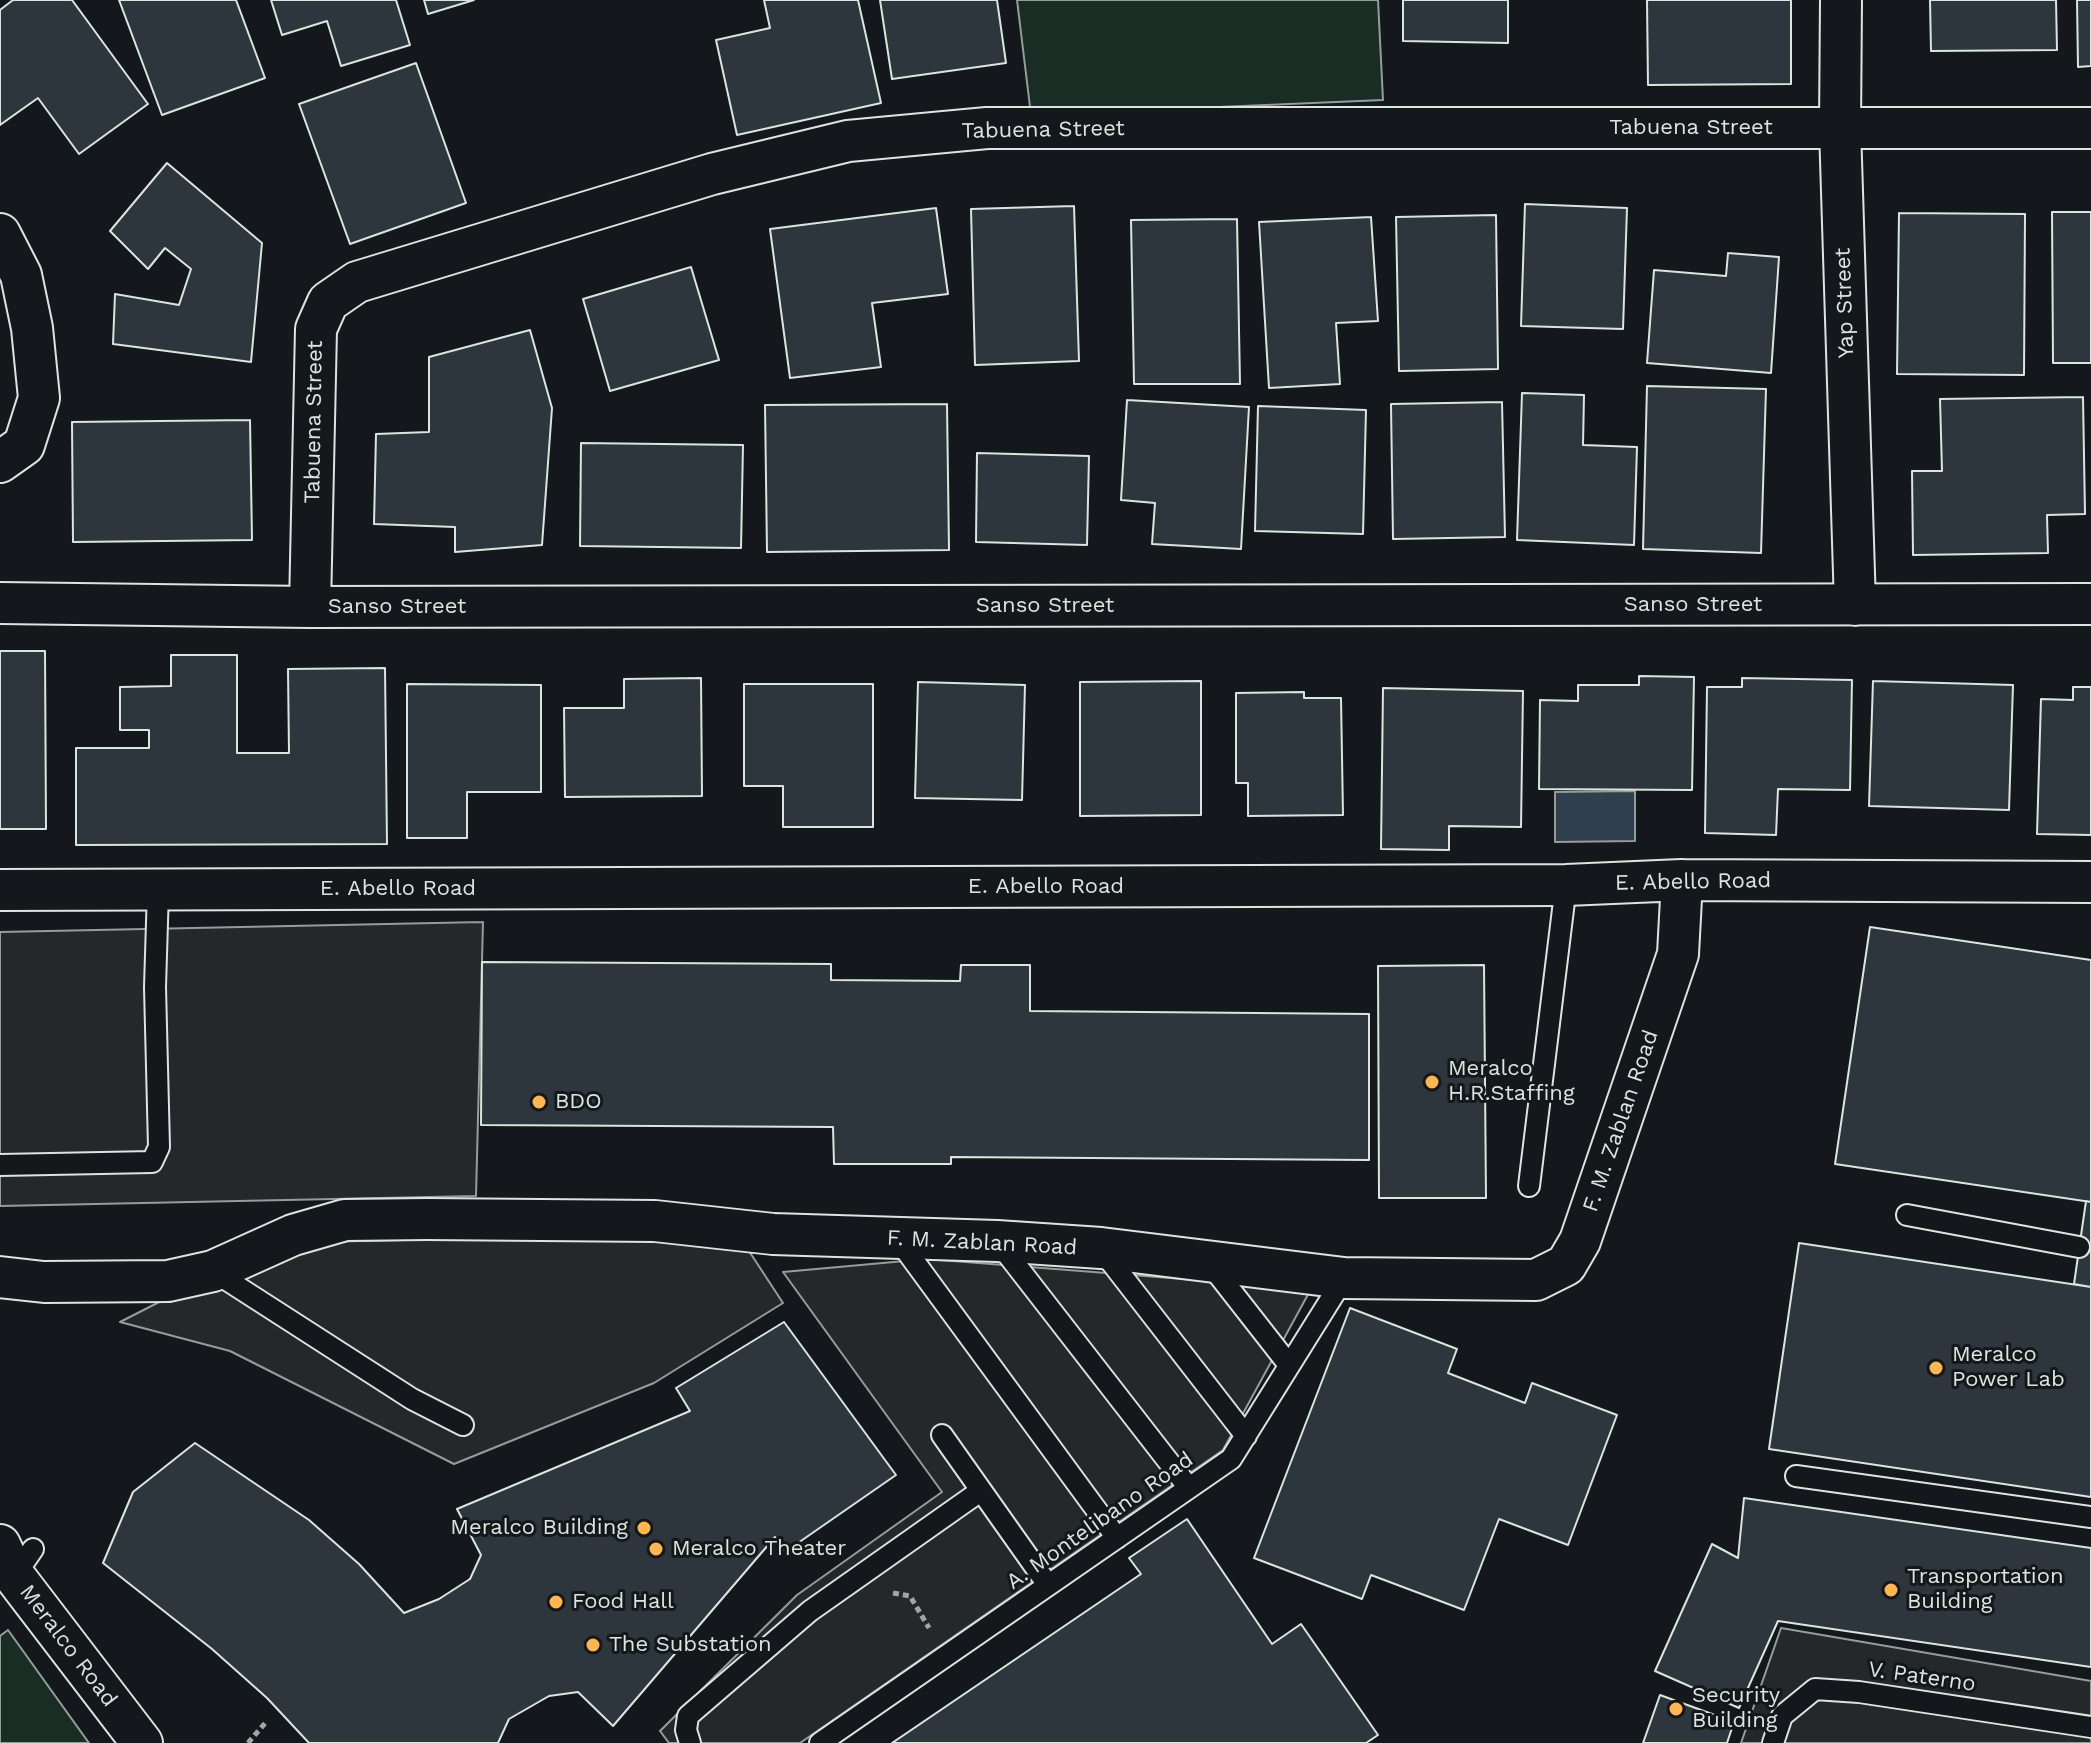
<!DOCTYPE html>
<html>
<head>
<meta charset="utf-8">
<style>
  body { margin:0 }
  canvas { display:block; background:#14181c }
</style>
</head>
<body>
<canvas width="2091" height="1743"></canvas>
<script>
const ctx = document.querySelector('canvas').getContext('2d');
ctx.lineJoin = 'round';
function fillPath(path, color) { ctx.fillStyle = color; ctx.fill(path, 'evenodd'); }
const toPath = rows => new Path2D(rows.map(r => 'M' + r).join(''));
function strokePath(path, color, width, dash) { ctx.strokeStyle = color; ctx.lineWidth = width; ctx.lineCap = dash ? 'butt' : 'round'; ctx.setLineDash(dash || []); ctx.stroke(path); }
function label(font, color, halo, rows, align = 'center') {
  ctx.font = font + ' "Work Sans",sans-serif'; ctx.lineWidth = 6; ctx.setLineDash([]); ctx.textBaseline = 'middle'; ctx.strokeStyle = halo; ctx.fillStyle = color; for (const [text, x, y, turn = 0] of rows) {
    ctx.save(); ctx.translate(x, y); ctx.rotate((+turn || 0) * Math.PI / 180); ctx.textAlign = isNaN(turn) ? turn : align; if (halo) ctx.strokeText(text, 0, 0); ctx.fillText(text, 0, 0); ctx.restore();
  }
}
const green = toPath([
  [1017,0,1378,0,1383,100,1031,115,1017,0],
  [8,1630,89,1743,0,1743,0,1636,8,1630]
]);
fillPath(green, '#1a2d24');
strokePath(green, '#939e99', 2);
const parking = toPath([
  [483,922,476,1196,0,1206,0,932,483,922],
  [711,1233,747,1248,783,1303,654,1383,454,1464,230,1351,120,1322,275,1243,711,1233],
  [927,1259,1311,1289,1223,1450,800,1743,669,1743,660,1731,797,1595,942,1492,783,1272,927,1259],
  [1781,1628,2091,1681,2091,1743,1741,1743,1781,1628]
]);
fillPath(parking, '#24282b');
strokePath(parking, '#939e99', 2);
const water = toPath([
  [1635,791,1635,841,1555,842,1555,792,1635,791]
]);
fillPath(water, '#2f3f4d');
strokePath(water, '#939e99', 2);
const building = toPath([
  [13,0,72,0,148,104,79,154,38,98,0,125,0,10,13,0],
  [119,0,236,0,265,78,162,115,119,0],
  [271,0,396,0,410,45,341,66,327,21,282,35,271,0],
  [424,0,474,0,428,14,424,0],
  [764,0,858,0,881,103,737,135,716,40,770,28,764,0],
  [880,0,997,0,1006,63,892,79,880,0],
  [1403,0,1508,0,1508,43,1403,41,1403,0],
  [1647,0,1791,0,1791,84,1648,85,1647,0],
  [1930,0,2056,0,2057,50,1931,51,1930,0],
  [2077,0,2091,0,2091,66,2078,67,2077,0],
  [416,63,466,203,350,244,299,104,416,63],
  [167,163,262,243,251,362,113,344,115,294,179,305,191,269,165,248,148,269,110,231,167,163],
  [1525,204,1627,208,1623,329,1521,326,1525,204],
  [1074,206,1079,361,975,365,971,209,1074,206],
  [936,208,948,294,872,303,881,367,790,378,770,229,936,208],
  [2052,212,2091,212,2091,363,2053,363,2052,212],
  [1899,213,2025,214,2024,375,1897,374,1899,213],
  [1496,215,1498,369,1399,371,1396,217,1496,215],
  [1371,217,1378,321,1336,323,1340,384,1269,388,1259,222,1371,217],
  [1237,219,1240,384,1134,384,1131,220,1237,219],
  [1728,253,1779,257,1771,373,1647,363,1654,270,1726,276,1728,253],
  [691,267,719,360,610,391,583,299,691,267],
  [530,330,552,408,542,545,455,552,455,527,374,524,376,434,429,432,429,357,530,330],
  [1647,386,1766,389,1761,553,1643,549,1647,386],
  [1522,393,1584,395,1583,445,1637,447,1634,545,1517,540,1522,393],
  [2083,397,2085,514,2047,515,2048,553,1913,555,1912,471,1942,471,1940,399,2083,397],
  [1127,400,1249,407,1241,549,1152,544,1155,503,1121,500,1127,400],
  [1502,402,1505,537,1393,539,1391,404,1502,402],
  [947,404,949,550,767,552,765,405,947,404],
  [1258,406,1366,410,1363,534,1255,531,1258,406],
  [250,420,252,540,73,542,72,422,250,420],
  [581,443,743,445,741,548,580,546,581,443],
  [977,453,1089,456,1087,545,976,542,977,453],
  [0,651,45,651,46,829,0,829,0,651],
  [171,655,237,655,237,753,289,753,288,669,385,668,387,844,76,845,76,748,149,748,149,730,120,730,120,687,171,686,171,655],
  [1639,676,1694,677,1692,790,1539,789,1540,700,1578,701,1578,685,1639,685,1639,676],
  [701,678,702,796,565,797,564,708,624,708,624,679,701,678],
  [1742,678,1852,680,1850,790,1778,789,1776,835,1705,833,1707,687,1742,687,1742,678],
  [1201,681,1201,815,1080,816,1080,682,1201,681],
  [1873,681,2013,685,2009,810,1869,806,1873,681],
  [918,682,1025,685,1022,800,915,798,918,682],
  [407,684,541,685,541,792,467,792,467,838,407,838,407,684],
  [744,684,873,684,873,827,783,827,783,786,744,786,744,684],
  [2073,687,2091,687,2091,835,2037,834,2041,699,2073,700,2073,687],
  [1383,688,1523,691,1521,827,1449,826,1449,850,1381,849,1383,688],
  [1304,692,1304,698,1341,698,1343,815,1248,816,1248,783,1236,783,1236,693,1304,692],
  [1870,927,2091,960,2091,1202,1835,1164,1870,927],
  [482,962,831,964,831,980,960,981,961,965,1030,965,1030,1011,1369,1014,1369,1160,951,1157,951,1164,834,1164,833,1127,481,1125,482,962],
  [1484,965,1486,1198,1379,1198,1378,966,1484,965],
  [2086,1201,2091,1202,2091,1287,2074,1284,2086,1201],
  [1799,1243,2091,1287,2091,1497,1769,1449,1799,1243],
  [1350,1308,1457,1349,1448,1373,1525,1403,1532,1383,1617,1415,1568,1545,1499,1519,1464,1610,1371,1575,1362,1599,1254,1558,1350,1308],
  [784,1322,896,1475,785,1552,775,1537,613,1726,578,1692,549,1696,509,1719,498,1743,309,1743,267,1698,212,1649,103,1563,133,1492,195,1443,309,1520,359,1564,404,1613,439,1599,470,1579,481,1555,457,1509,690,1411,676,1388,784,1322],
  [1744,1498,2091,1548,2091,1667,1778,1621,1739,1708,1655,1671,1712,1544,1738,1558,1744,1498],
  [1187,1519,1272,1644,1301,1624,1378,1735,1366,1743,892,1743,1141,1574,1129,1558,1187,1519],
  [1660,1695,1734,1722,1727,1743,1643,1743,1660,1695]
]);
fillPath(building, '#2c363c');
strokePath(building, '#d8e6dc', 2);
const service = toPath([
  [0,1165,152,1162,159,1147,155,987,158,890],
  [1529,1186,1566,885],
  [1907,1215,2079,1247],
  [897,1238,1117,1538],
  [998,1242,1189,1488],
  [1101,1249,1246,1436],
  [1210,1264,1289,1365],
  [213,1271,412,1399,463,1425],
  [942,1435,1048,1585],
  [1796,1476,2091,1517],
  [13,1578,33,1549],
  [690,1743,686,1730,688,1716,810,1611,979,1492],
  [820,1743,1231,1459,1344,1278],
  [1773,1743,1782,1716,1815,1689,1859,1692,2091,1727]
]);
const minor = toPath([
  [1841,0,1840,128,1855,605],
  [0,234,21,275,32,328,39,398,24,445,0,462],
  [0,603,310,607,2091,604],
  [310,607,316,329,328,302,357,282,712,174,848,141,987,128,2091,128],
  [0,890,1566,885,1682,880,2091,882],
  [0,1277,44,1282,168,1281,213,1271,293,1235,345,1220,427,1219,655,1221,773,1234,997,1241,1101,1248,1344,1278,1536,1280,1566,1265,1580,1241,1678,954,1682,880],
  [0,1545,15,1577,142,1743]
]);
strokePath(service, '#d8e6dc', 24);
strokePath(minor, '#d8e6dc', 44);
strokePath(toPath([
  [893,1593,910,1596,929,1628],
  [248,1743,266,1722]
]), '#9da8a2', 5, [6, 4]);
strokePath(service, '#14181c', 20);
strokePath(minor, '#14181c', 40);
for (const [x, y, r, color] of [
  [1432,1082,8,"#ffb74d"],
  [539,1102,8,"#ffb74d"],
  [1936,1368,8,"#ffb74d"],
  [644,1528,8,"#ffb74d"],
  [656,1549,8,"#ffb74d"],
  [1891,1590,8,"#ffb74d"],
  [556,1602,8,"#ffb74d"],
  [593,1645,8,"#ffb74d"],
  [1676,1709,8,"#ffb74d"]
]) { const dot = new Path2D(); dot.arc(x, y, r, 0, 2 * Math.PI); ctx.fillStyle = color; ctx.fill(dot); strokePath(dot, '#14181c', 3); }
label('22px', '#d8e6dc', '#14181c', [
  ["Tabuena Street",1691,128],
  ["Tabuena Street",1043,130,-1],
  ["Yap Street",1845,303,-92],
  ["Tabuena Street",314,422,-89],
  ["Sanso Street",1693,605],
  ["Sanso Street",1045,606],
  ["Sanso Street",397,607],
  ["E. Abello Road",1693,882,-1],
  ["E. Abello Road",1046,887],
  ["E. Abello Road",398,889],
  ["F. M. Zablan Road",1621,1121,-71],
  ["F. M. Zablan Road",982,1243,3],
  ["A. Montelibano Road",1100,1521,-35],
  ["Meralco Road",68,1646,53],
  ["V. Paterno",1922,1677,8]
]);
label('22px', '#d8e6dc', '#14181c', [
  ["Meralco",1448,1069],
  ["H.R.Staffing",1448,1094],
  ["BDO",555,1102],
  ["Meralco",1952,1355],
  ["Power Lab",1952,1380],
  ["Meralco Building",628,1528,"right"],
  ["Meralco Theater",672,1549],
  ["Transportation",1907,1577],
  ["Building",1907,1602],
  ["Food Hall",572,1602],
  ["The Substation",609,1645],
  ["Security",1692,1696],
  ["Building",1692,1721]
], 'left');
</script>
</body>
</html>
